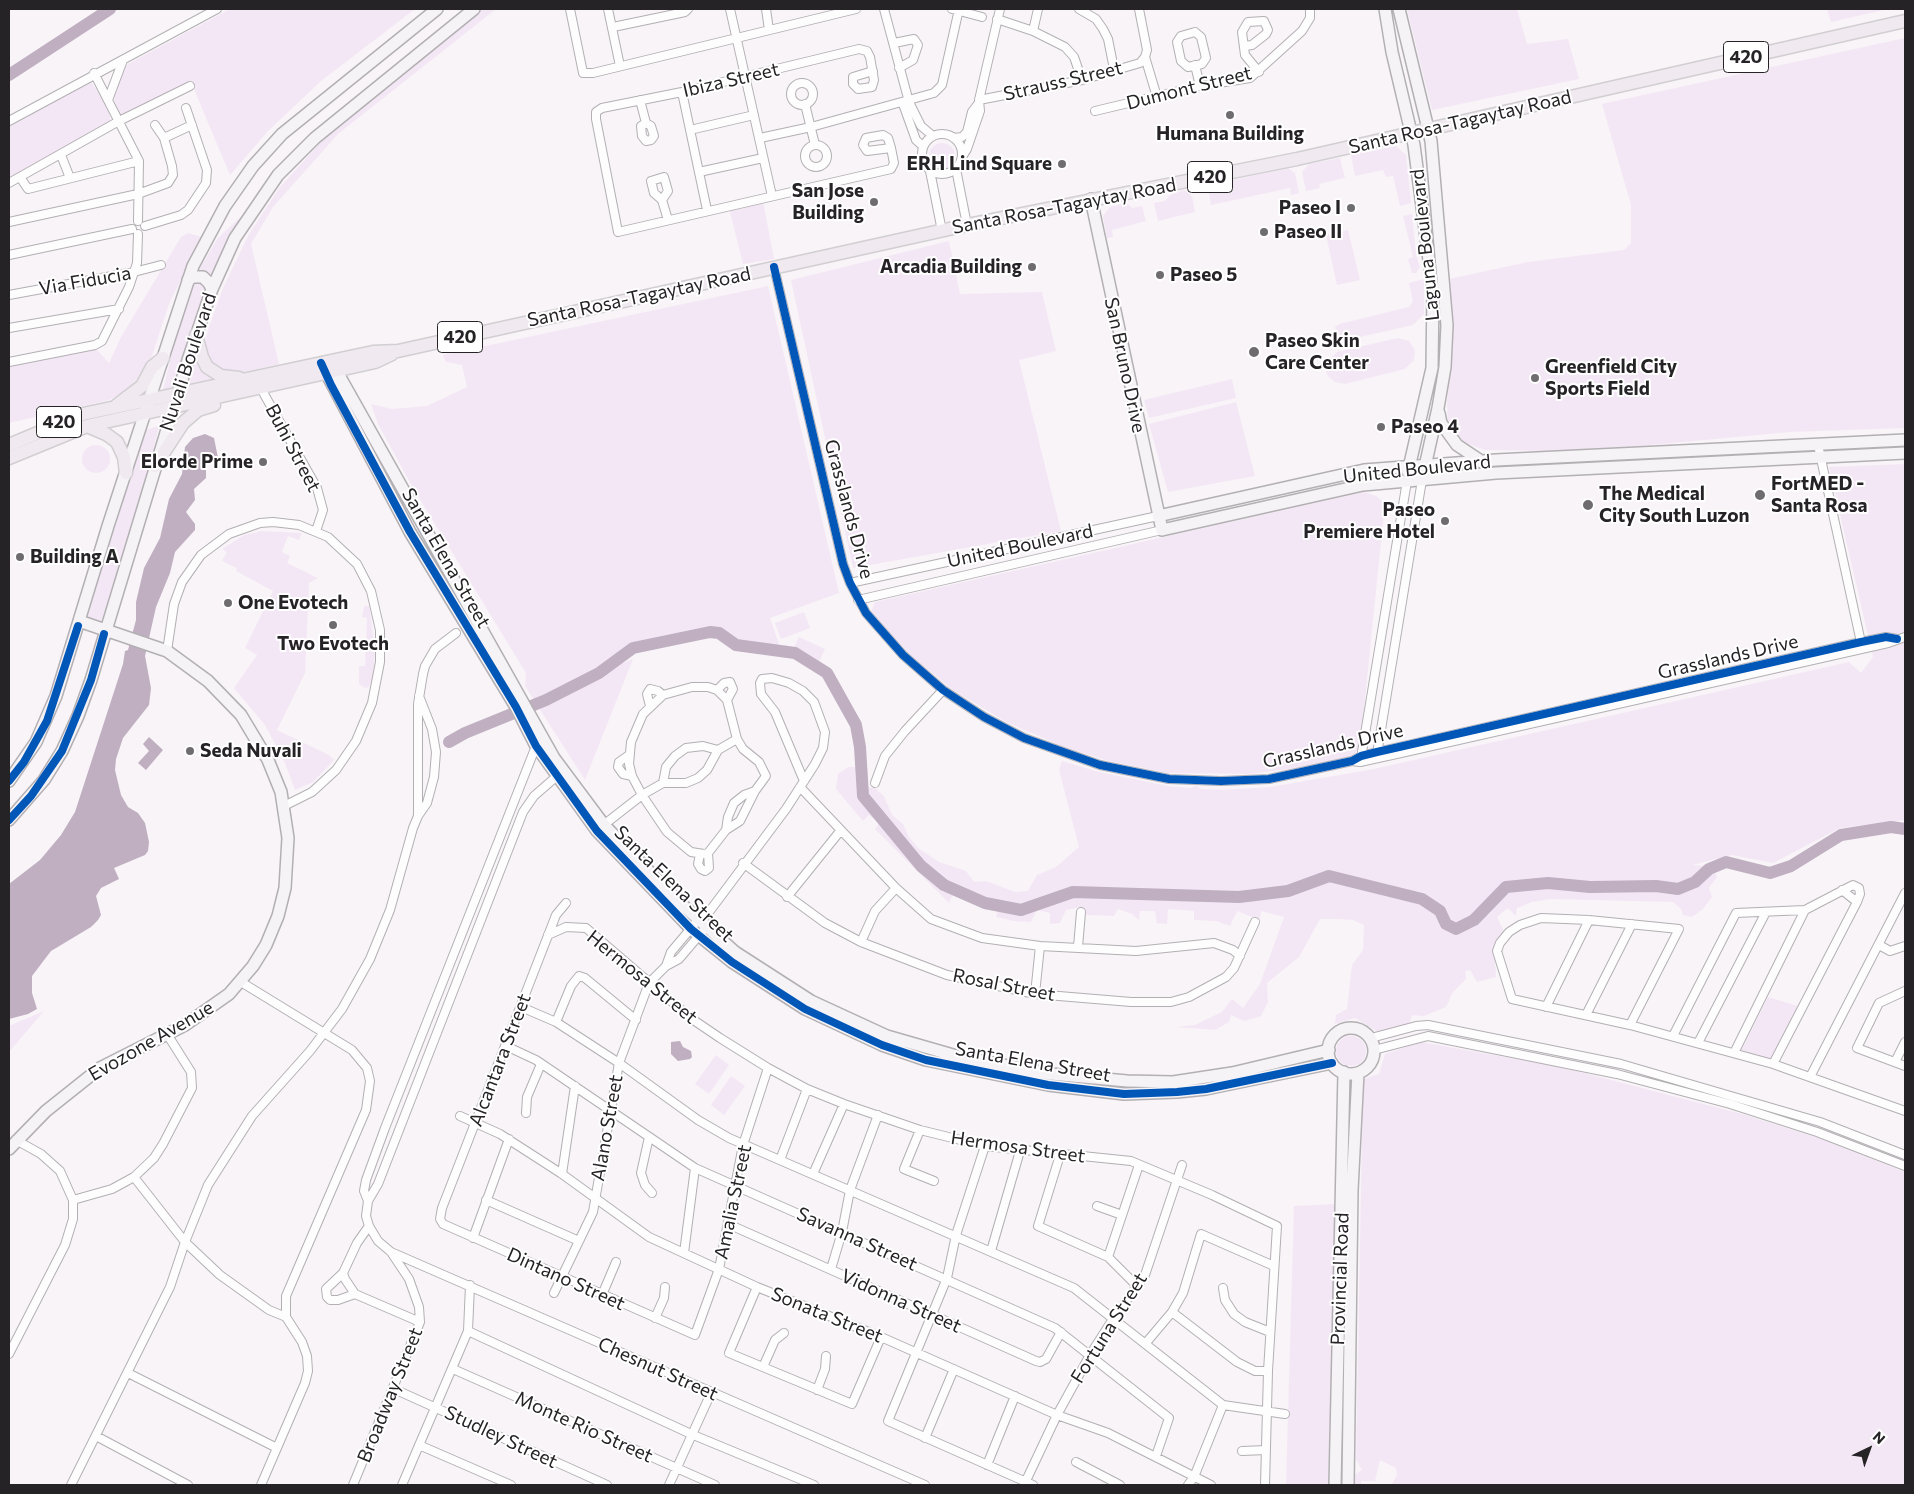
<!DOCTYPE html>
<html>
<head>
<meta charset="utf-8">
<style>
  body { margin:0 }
  #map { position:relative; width:1914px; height:1494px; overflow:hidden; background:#f8f4f8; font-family:Commissioner,sans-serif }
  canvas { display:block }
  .frame { position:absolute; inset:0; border:10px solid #252325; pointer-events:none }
  .north { position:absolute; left:1844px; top:1424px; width:50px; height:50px; -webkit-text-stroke:4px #fff; paint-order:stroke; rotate:42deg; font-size:14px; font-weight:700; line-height:20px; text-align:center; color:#252325 }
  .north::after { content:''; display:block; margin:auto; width:18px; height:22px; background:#252325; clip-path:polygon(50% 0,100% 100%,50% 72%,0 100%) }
</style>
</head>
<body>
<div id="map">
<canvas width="1914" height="1494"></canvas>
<div class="frame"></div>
<div class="north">N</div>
</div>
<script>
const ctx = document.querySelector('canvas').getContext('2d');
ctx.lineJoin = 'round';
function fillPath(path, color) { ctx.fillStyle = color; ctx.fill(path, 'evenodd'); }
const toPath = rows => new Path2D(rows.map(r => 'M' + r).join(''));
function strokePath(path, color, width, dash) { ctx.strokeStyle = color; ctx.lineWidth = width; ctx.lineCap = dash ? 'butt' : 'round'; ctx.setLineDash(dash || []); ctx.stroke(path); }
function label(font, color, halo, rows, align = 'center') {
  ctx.font = font + ' Commissioner,sans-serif'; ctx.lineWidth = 4; ctx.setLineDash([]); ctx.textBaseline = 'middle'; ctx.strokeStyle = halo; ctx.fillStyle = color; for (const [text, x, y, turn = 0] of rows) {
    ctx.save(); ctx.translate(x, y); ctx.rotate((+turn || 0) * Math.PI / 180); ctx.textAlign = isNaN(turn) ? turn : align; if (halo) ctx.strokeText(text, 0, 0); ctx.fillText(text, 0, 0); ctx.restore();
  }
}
fillPath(toPath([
  [230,9,415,9,321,81,268,131,230,175,191,82,122,117,118,114,114,98,118,76,128,64],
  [481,9,496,9,338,134,273,207,251,244,279,364,236,374,214,370,204,345,210,324,223,288,249,234,280,187,322,141,365,102,462,26],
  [1407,9,1517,9,1527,44,1568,39,1579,79,1432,110],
  [1827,9,1888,9,1831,22],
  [1905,38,1905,428,1790,432,1640,446,1550,451,1485,450,1463,442,1448,424,1447,402,1451,364,1449,279,1528,262,1624,250,1631,243,1631,205,1602,104],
  [91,82,106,104,112,124,9,178,9,126],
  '929 156a13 13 0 1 1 26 0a13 13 0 1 1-26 0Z',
  [1396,146,1406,155,1411,203,1400,206,1393,176,1386,177,1383,170,1355,176,1351,155],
  [1340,158,1345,178,1319,184,1320,188,1306,191,1302,172,1309,164],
  [1288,168,1295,173,1299,193,1291,195,1290,188,1211,205,1209,193,1215,184],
  [1184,190,1192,196,1195,212,1158,221,1154,203,1165,201,1170,195],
  [763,201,774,259,743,264,729,208],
  [1127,203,1132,208,1142,206,1146,221,1112,230,1113,237,1107,238,1103,216,1110,207],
  [248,210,211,280,197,273,218,238],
  [1412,214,1416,255,1420,267,1416,273,1412,273,1408,259,1413,257,1403,216],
  [1348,230,1360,280,1337,285,1326,235],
  [188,233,202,237,169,304,151,359,133,386,109,400,9,423,9,366,96,349,109,363,121,337,181,237],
  [949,241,960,294,1042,292,1056,351,1019,360,1061,531,853,568,791,280],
  [1424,279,1424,314,1413,325,1338,342,1335,327,1339,324,1409,307,1413,302,1409,283],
  [199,280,207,286,174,389,163,391,176,334,194,284],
  [768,286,839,593,770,618,780,647,736,640,719,633,710,632,633,648,602,671,633,659,585,780,525,686,526,673,413,488,378,424,371,404,392,409,427,406,467,387,462,365,446,362,443,355],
  [1398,338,1409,341,1415,350,1414,360,1405,369,1345,384,1335,382,1328,376,1326,371,1328,361,1337,352],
  [197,352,224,380,189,386],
  [1232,379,1236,398,1149,418,1144,400],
  [1236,402,1255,476,1168,492,1149,424],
  [159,426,146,480,101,622,87,617,145,430],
  '82 459a14 14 0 1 1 28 0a14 14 0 1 1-28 0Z',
  [1905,464,1905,820,1840,828,1773,863,1732,855,1692,865,1705,866,1714,871,1717,877,1709,888,1712,897,1703,909,1692,917,1683,915,1681,909,1673,902,1551,899,1532,902,1517,908,1516,916,1508,908,1497,917,1505,933,1494,945,1496,977,1477,982,1470,970,1465,971,1466,979,1453,992,1446,1007,1424,1016,1412,1015,1409,1025,1380,1033,1355,1018,1335,1024,1336,1015,1347,1009,1352,965,1363,950,1364,925,1353,920,1337,919,1320,919,1299,957,1267,983,1268,1002,1261,1016,1244,1021,1231,1015,1229,1022,1215,1030,1176,1027,1195,1025,1222,1012,1232,999,1243,1008,1260,984,1284,917,1261,911,1260,920,1237,911,1230,926,1216,921,1194,920,1194,911,1168,909,1167,924,1157,923,1155,911,1140,911,1139,920,1132,914,1118,909,1114,916,1087,915,1081,907,1066,910,1060,923,1050,924,1050,913,1037,910,1031,922,1014,921,996,917,998,911,953,895,949,903,875,829,879,823,869,815,863,821,836,789,838,774,848,767,856,767,867,787,875,788,884,796,892,815,903,824,909,837,918,848,939,862,966,871,974,882,986,881,1015,892,1028,891,1037,875,1056,867,1079,847,1059,770,1062,761,1099,772,1168,786,1191,788,1196,785,1201,789,1222,790,1270,787,1374,769,1849,662,1861,673,1873,657,1829,467],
  [1364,492,1376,496,1385,503,1360,748,1352,756,1303,767,1250,774,1168,773,1109,761,1064,747,1006,722,953,690,914,658,885,629,871,612,875,602],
  [262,531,302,533,299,540,288,536,282,552,290,556,287,563,318,578,309,583,305,673,277,730,329,755,334,760,313,782,295,790,285,763,265,725,234,688,257,655,245,648,273,591,236,571,237,568,222,561,227,552,222,549,244,535],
  [364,606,369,606,370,611,375,650,373,678,369,687,365,688,359,684,359,666,365,666,367,618,362,617],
  [804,612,810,628,781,639,775,623],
  [799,637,825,649,819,662,793,649],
  [1768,997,1798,1006,1771,1059,1741,1051],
  [44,1011,9,1052,9,1026],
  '1336 1051a15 15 0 1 1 30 0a15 15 0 1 1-30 0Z',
  [1421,1042,1561,1067,1742,1114,1825,1140,1905,1172,1905,1485,1395,1485,1392,1484,1397,1475,1396,1468,1380,1460,1375,1481,1361,1481,1361,1485,1353,1485,1353,1476,1362,1470,1356,1459,1363,1079,1379,1074,1385,1054],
  [716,1055,729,1065,709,1094,695,1084],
  [731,1076,745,1086,724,1115,711,1105],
  [1336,1204,1328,1485,1286,1485,1294,1206]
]), '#f4e7f5');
fillPath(toPath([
  [205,434,214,438,218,458,206,466,206,478,194,489,195,500,186,512,195,524,195,530,175,552,170,573,156,607,145,656,151,688,149,705,123,738,116,759,115,770,121,795,128,807,138,813,145,823,149,842,148,851,145,855,114,868,119,879,101,888,96,896,101,915,98,920,91,927,51,951,32,976,32,993,37,1009,28,1014,9,1019,9,884,40,860,61,835,75,812,123,664,125,651,128,650,136,620,136,602,144,568,160,538,169,499,182,474,185,447,193,438],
  [149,737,163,750,146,770,138,763,149,751,143,744],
  [680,1041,683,1047,691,1051,692,1057,690,1059,678,1061,671,1054,671,1042]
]), '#bfafc1');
strokePath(toPath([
  [9,75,110,9],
  [449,742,465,733,546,700,599,673,633,648,710,632,719,633,736,645,795,653,827,673,856,725,860,747,863,796,921,866,944,885,985,903,1021,910,1073,892,1239,897,1288,891,1329,876,1422,899,1440,911,1446,924,1456,929,1474,920,1506,887,1548,883,1590,887,1656,886,1678,889,1695,882,1709,869,1726,862,1770,873,1791,866,1841,835,1891,827,1905,829]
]), '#bfafc1', 12);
const street = toPath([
  [570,9,583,73,593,73,856,9],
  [608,9,620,66],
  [730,9,772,196],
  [766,9,769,30],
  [884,9,909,102,921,126,933,136],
  [952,9,982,17],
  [1079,9,1096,19,1103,29,1108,39,1114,69],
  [997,19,1033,31,1065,47,1074,57,1082,80],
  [613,27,685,12,688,9],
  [1033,31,1038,9],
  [1195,32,1201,37,1206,58,1202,64,1188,67,1181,61,1177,42,1181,36,1195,32],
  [894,43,914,39,918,45,913,60,899,68],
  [1245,46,1252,45,1266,34,1268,30,1264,21,1248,22,1242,32,1245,55,1259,72],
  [1145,57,1157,97],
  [1195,65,1200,86],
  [873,71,853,77,853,84,858,89,872,87,874,80,870,57,867,51,859,49,682,92,602,108,596,112,596,119,618,232,891,169,894,163,891,148,888,138,883,135,866,138,863,145,867,151,891,148],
  [94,73,139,161,138,221],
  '791 94a11 11 0 1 1 22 0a11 11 0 1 1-22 0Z',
  [682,92,707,210],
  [108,100,123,60],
  [640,100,646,123],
  [979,100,1082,80,1140,63,1145,57,1147,50,1139,9],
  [805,104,815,145],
  [903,104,916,140,923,146],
  [1095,111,1200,86,1250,78,1302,31,1310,18,1310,9],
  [9,121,217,9],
  [646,123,651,126,654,136,651,140,646,141,642,136,641,126,646,123],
  [690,130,754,115],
  '922 154a20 20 0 1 1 40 0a20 20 0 1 1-40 0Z',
  [164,138,192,125],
  [760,138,811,127,934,93,942,85,959,9],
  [954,138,962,137,967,132,972,112,978,104],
  '805 156a11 11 0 1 1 22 0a11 11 0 1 1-22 0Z',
  [61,155,70,178],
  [962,157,967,149,980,111,979,100,1000,9],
  [956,169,967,225],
  [930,171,942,231],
  [699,172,763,158],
  [20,177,28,189,139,161],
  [664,177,668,191,662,200,654,193,651,181,664,177],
  [9,183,119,121,190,86],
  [662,200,668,220],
  [9,222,138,194,168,183,173,175,172,166,164,138,155,125],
  [145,226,181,215,188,210,206,183,207,170,186,108],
  [9,255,132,229],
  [774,267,843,564,850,583,866,613,903,655,943,690,984,717,1024,738,1100,765,1169,779,1221,781,1269,779,1352,761,1361,756,1377,752,1861,642,1886,637,1897,639],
  [9,295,134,272,161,265],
  [9,328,119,309],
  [9,362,95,345,102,341,129,287,137,263,138,234],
  [264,394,317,488,323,510,316,531],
  [1818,445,1862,647],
  [850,583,1158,516],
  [858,600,1162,530],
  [167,651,174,604,182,582,201,555,229,534,260,523,273,522,299,525,328,537,357,564,371,591,380,630,380,662,372,703,356,741,336,770,312,792,284,806],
  [692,687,708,687,717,690,727,700,737,739,743,749,759,762,766,776,755,791,744,795,734,803,728,817,726,830,708,853,704,854,691,852,667,832,642,795,632,776,629,764,631,742,643,714,663,695,692,687],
  [717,690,724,683,730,682,733,689,727,700],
  [650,706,647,694,650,689,658,691,663,695],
  [718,750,737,739],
  [1377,754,1422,480],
  [629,755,619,762,618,767,623,774,632,776],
  [1361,758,1407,481],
  [1352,761,1360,762,1401,753,1888,643,1905,637],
  [875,783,885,756,905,731,943,690],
  [800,787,896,888,931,919,982,938,1040,946,1136,951,1214,943,1233,950,1240,956],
  [418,816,418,704,423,674,425,666,435,649,456,633],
  [601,827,642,795,663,783,686,783,698,778,707,770,718,750,703,746,686,748,675,756,666,767,663,783],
  [726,830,740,821,755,791],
  [700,854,698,864,701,869,705,871,709,868,708,853],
  [743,863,825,923,861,942,947,975,1035,994,1131,1002,1171,1002,1189,997,1226,977,1234,968,1255,922],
  [1842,890,1857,902],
  [787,897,841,830],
  [566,903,556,915,442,1208,440,1219,443,1224,695,1335,719,1269,743,1145,768,1068],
  [548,935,566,927,586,928,692,1019,720,1038,768,1068,807,1089,844,1104,920,1130,985,1146,1131,1161,1212,1195,1277,1226,1268,1371,1265,1485],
  [861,942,875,911,896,888],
  [1879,945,1890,951,1905,946],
  [1078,947,1081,912],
  [666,966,671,952,698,920,706,916,786,809,815,764,823,748,825,732,814,702,803,691,789,683,772,678,762,679,760,683,761,694,775,712,804,781],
  [241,982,352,1050,367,1068,370,1081,366,1110,286,1296,286,1317,302,1342,307,1356,308,1371,305,1383,261,1485],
  [1905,991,1879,1003,1857,1048,1905,1066],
  [1035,994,1040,946],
  [521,1007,556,1022,619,1063,698,1120,729,1138,1074,1288,1223,1405,1285,1414],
  [1546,1007,1589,920],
  [1586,1015,1632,924],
  [556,1022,571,986,579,976,585,978,636,1020],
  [1630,1025,1679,929,1589,920,1541,918,1520,925,1509,932,1500,943,1497,951,1512,999,1630,1025,1773,1064,1905,1111],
  [1673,1036,1736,913,1805,910,1853,885,1859,888,1860,894,1857,902,1773,1064],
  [1371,1038,1416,1026,1428,1025,1621,1064,1820,1122,1905,1155],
  [1698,1043,1766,912],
  [506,1046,536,1060,695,1168,1055,1328,1169,1418,1156,1456],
  [1374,1050,1428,1036,1617,1074,1730,1104,1817,1132,1905,1166],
  [1734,1053,1805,910],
  [1895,1062,1905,1042],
  [1810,1077,1905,893],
  [526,1113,527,1097,541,1064],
  [460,1116,500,1134,562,1174,649,1237,757,1287,881,1337,1057,1415,1108,1433,1211,1485],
  [920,1130,904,1169,934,1181],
  [649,1137,641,1173,645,1185,652,1193],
  [985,1146,956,1235,947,1278,888,1421,1033,1485],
  [1060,1155,1038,1226,1108,1257,1137,1286],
  [780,1160,807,1089],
  [562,1174,575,1086],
  [813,1174,844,1104],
  [134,1177,185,1242,220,1275,269,1310,286,1317],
  [73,1200,112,1189,134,1177,154,1158,163,1144,192,1088,191,1072,167,1034],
  [486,1200,579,1241],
  [368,1201,364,1191,366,1180,385,1128,536,746],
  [1097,1206,1122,1215],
  [728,1224,1036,1361,1040,1362,1046,1359,1061,1332],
  [369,1226,357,1243,343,1273,345,1279,355,1294,420,1322],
  [473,1238,509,1139],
  [991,1251,1020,1151],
  [391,1252,925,1485],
  [684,1253,695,1168],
  [1108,1257,1139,1165],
  [831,1269,842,1232,850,1190,878,1115],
  [343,1273,326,1289,327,1297,330,1300,338,1300,355,1294],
  [757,1287,729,1353,852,1404,881,1337],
  [1223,1288,1225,1300,1234,1314,1245,1322,1270,1332],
  [554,1293,593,1212,619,1063,649,983,666,966,679,959,702,932],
  [602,1295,616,1262],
  [1172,1312,1237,1362,1255,1371,1268,1371],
  [655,1318,664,1298,665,1287],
  [468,1331,691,1434,814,1485],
  [1145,1344,1172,1312,1183,1293,1201,1234,1274,1266],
  [9,1354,65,1245,73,1219,73,1200,60,1171,41,1154,16,1140],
  [763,1367,775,1340,784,1333],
  [453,1369,715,1485],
  [128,1373,277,1448],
  [394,1389,607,1485],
  [817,1390,825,1369,826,1356],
  [96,1436,188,1485],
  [925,1438,954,1369],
  [419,1445,511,1485],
  [1242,1451,1266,1450],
  [1076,1462,1120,1485],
  [987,1465,1015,1396],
  [71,1485,170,1287,185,1242,208,1185,252,1116,310,1051,342,1009,370,959,390,910,413,828,418,816,427,803,434,777,436,752,432,729,419,696],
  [353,1485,420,1322,419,1307,409,1279,391,1252,378,1241,369,1226,366,1216,368,1201,378,1184,523,812,534,796,557,776],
  [402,1485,468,1331,470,1285],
  [669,1485,711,1393],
  [1024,1485,1057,1415,1090,1355,1113,1319,1145,1275,1182,1165],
  [1188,1485,1194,1477,1223,1405]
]);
const secondary = toPath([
  [1385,9,1392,52,1414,145,1433,291,1432,368,1408,472],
  [1399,9,1431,141,1447,325,1445,367,1438,408,1424,471],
  [1091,199,1162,530,1363,485,1496,473,1905,453],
  [188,280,193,277,203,277,209,283,212,289],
  [322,365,410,532,516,707,536,746,597,831,691,929,732,962,805,1009,882,1045,926,1060,1048,1085,1124,1094,1177,1092,1206,1089,1332,1063],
  [336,370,554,758,604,825,677,900,735,952,811,1001,887,1036,960,1057,1051,1074,1127,1081,1173,1082,1232,1073,1329,1050],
  [1439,413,1441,423,1457,445,1481,461],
  [1158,516,1364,470,1496,460,1905,440],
  [9,781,36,742,56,696,108,526,193,266,225,206,253,166,282,134,437,9],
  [9,820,44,780,62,751,78,716,91,680,188,360,212,289,235,238,278,175,315,138,474,9],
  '1328 1051a23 23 0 1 1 46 0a23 23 0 1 1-46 0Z',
  [9,1149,46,1111,100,1068,185,1025,229,994,253,966,266,945,278,916,285,888,288,838,281,792,268,760,241,715,208,681,167,651,79,621],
  [1335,1485,1344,1072],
  [1348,1485,1352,1190,1358,1073]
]);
const primary = toPath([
  [196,335,202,357,207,367,221,376,239,378],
  [117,405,142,386,152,367,163,358],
  [87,426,106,434,117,442,124,457,126,473],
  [9,445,83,414,373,352,398,351,967,225,1297,159,1905,21],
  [9,458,87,426,375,362,392,354],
  [155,466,183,423,198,410,214,405]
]);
strokePath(street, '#b3b0b3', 10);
strokePath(secondary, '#b3b0b3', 14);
strokePath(primary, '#d1cfd1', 15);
strokePath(street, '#fefdfe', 8);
strokePath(secondary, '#f6f3f7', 11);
strokePath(primary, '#f0e9f0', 12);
strokePath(toPath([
  [774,267,843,564,850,583,866,613,903,655,943,690,984,717,1024,738,1100,765,1169,779,1221,781,1269,779,1352,761,1361,756,1377,752,1861,642,1886,637,1897,639],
  [321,363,331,385,410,532,516,707,536,746,597,831,691,929,732,962,805,1009,882,1045,926,1060,1048,1085,1124,1094,1177,1092,1206,1089,1332,1063],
  [9,781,24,762,47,721,78,626],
  [9,820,31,796,62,751,91,680,104,634]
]), '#0057b8', 8);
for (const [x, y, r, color] of [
  [1230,115,5,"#6f6c6f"],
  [1062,164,5,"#6f6c6f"],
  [874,202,5,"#6f6c6f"],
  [1351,208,5,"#6f6c6f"],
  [1264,232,5,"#6f6c6f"],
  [1032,267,5,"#6f6c6f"],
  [1160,275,5,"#6f6c6f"],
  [1254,352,6,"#6f6c6f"],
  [1535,378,5,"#6f6c6f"],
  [1381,427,5,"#6f6c6f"],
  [263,462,5,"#6f6c6f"],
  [1760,495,6,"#6f6c6f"],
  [1588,505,6,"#6f6c6f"],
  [1445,521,5,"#6f6c6f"],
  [20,557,5,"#6f6c6f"],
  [228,603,5,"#6f6c6f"],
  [333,625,5,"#6f6c6f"],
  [190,751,5,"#6f6c6f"]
]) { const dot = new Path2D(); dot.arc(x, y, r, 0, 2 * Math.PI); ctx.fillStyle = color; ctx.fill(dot); strokePath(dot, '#fff', 2); }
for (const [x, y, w] of [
  [1746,57,45],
  [1210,177,45],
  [460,337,45],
  [59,422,45]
]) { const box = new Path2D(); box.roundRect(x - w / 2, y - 15.5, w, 31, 4); ctx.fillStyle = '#fff'; ctx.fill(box); strokePath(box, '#252325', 1); }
label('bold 18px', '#252325', null, [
  ["420",1746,57],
  ["420",1210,177],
  ["420",460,337],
  ["420",59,422]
]);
label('19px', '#252325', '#fff', [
  ["Ibiza Street",731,80,-13],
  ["Strauss Street",1063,81,-13],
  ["Dumont Street",1189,88,-14],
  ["Santa Rosa-Tagaytay Road",1460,122,-13],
  ["Santa Rosa-Tagaytay Road",1064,206,-11],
  ["Laguna Boulevard",1425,245,-96],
  ["Via Fiducia",85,281,-10],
  ["Santa Rosa-Tagaytay Road",639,297,-12],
  ["Nuvali Boulevard",188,362,-72],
  ["San Bruno Drive",1125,365,78],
  ["Buhi Street",293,448,62],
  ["United Boulevard",1417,469,-6],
  ["Grasslands Drive",849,509,75],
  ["United Boulevard",1020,546,-12],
  ["Santa Elena Street",446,558,60],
  ["Grasslands Drive",1728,657,-13],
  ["Grasslands Drive",1333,746,-13],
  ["Santa Elena Street",674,884,44],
  ["Hermosa Street",642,977,39],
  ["Rosal Street",1004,985,11],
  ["Evozone Avenue",151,1041,-30],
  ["Alcantara Street",500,1060,-69],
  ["Santa Elena Street",1033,1062,10],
  ["Alano Street",607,1128,-80],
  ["Hermosa Street",1018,1147,8],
  ["Amalia Street",733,1202,-78],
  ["Savanna Street",857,1239,24],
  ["Dintano Street",566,1279,24],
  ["Provincial Road",1340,1279,-88],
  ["Vidonna Street",901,1301,24],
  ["Sonata Street",827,1315,22],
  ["Fortuna Street",1109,1328,-58],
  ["Chesnut Street",658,1369,24],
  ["Broadway Street",390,1395,-68],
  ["Monte Rio Street",584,1427,24],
  ["Studley Street",501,1437,25]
]);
label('bold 19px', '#252325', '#fff', [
  ["Humana Building",1230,134,"center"],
  ["ERH Lind Square",1052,164,"right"],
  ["San Jose",864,191,"right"],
  ["Building",864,213,"right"],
  ["Paseo I",1341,208,"right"],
  ["Paseo II",1274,232],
  ["Arcadia Building",1022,267,"right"],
  ["Paseo 5",1170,275],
  ["Paseo Skin",1265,341],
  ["Care Center",1265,363],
  ["Greenfield City",1545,367],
  ["Sports Field",1545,389],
  ["Paseo 4",1391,427],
  ["Elorde Prime",253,462,"right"],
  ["FortMED -",1771,484],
  ["Santa Rosa",1771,506],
  ["The Medical",1599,494],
  ["City South Luzon",1599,516],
  ["Paseo",1435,510,"right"],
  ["Premiere Hotel",1435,532,"right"],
  ["Building A",30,557],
  ["One Evotech",238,603],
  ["Two Evotech",333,644,"center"],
  ["Seda Nuvali",200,751]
], 'left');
</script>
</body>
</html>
